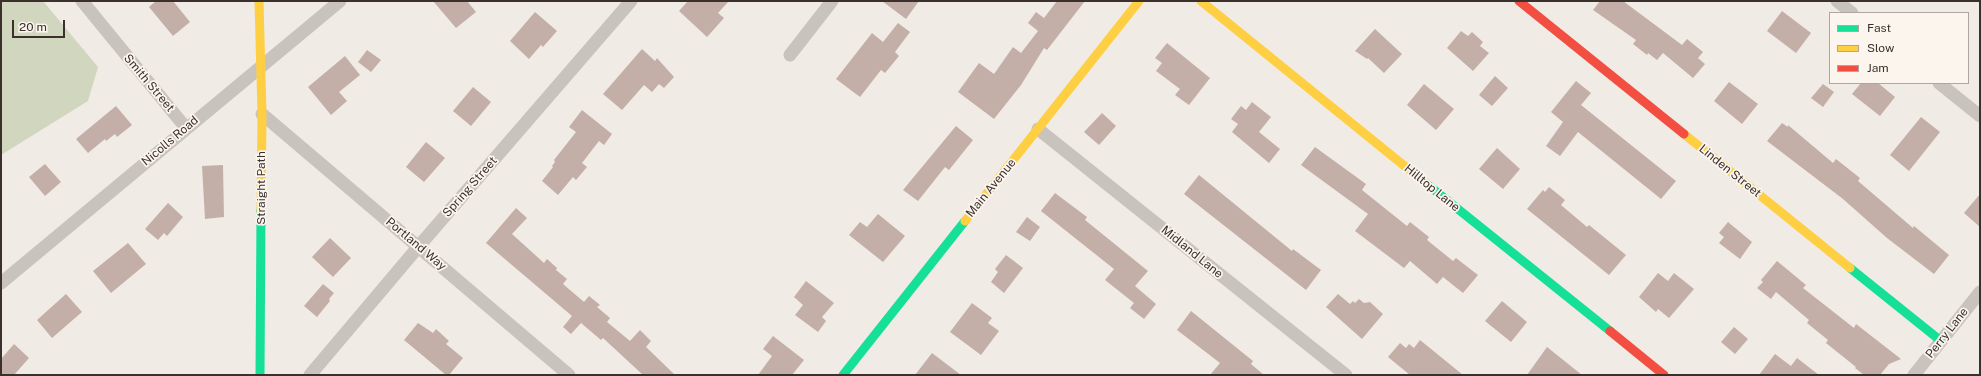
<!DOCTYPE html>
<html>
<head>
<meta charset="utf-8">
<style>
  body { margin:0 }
  #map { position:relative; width:1981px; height:376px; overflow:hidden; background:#f0ebe5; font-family:"Public Sans",sans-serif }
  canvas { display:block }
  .frame { position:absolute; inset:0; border:2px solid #3b302b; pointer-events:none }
  .legend { position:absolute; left:1829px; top:12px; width:140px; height:72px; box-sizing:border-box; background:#fbf5ee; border:1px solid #aea6a0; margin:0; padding:5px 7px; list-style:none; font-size:12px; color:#3b302b }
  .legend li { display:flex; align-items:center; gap:8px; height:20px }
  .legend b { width:20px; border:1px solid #aea6a0 }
  .scale { position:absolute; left:12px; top:20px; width:53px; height:18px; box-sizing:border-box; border:2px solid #3b302b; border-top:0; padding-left:5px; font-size:12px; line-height:14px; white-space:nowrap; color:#3b302b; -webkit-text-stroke:3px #fbf5ee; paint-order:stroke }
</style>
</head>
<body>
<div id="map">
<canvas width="1981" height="376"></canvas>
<div class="frame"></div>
<ul class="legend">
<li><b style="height:5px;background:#16e098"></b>Fast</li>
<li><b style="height:5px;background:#ffcf43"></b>Slow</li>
<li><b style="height:5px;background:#f24e42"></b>Jam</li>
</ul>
<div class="scale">20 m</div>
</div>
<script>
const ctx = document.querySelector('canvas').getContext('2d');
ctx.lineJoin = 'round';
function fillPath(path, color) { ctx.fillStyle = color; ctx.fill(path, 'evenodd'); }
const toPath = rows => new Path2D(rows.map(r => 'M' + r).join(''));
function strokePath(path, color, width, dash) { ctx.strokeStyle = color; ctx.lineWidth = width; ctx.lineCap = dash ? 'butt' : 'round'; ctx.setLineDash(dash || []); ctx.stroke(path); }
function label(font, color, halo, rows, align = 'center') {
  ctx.font = font + ' "Public Sans",sans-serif'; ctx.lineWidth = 3.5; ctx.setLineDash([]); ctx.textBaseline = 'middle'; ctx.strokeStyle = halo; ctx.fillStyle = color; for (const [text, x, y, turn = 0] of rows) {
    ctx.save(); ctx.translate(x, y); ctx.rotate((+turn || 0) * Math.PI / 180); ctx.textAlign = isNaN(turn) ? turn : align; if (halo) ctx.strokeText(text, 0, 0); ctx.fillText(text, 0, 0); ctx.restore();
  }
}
fillPath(toPath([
  [1,1,43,1,98,67,88,101,1,155]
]), '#d1d6bf');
fillPath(toPath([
  [156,1,173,1,190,22,173,36,149,7],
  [433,1,467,1,476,12,456,28],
  [688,1,729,1,718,13,724,18,707,37,679,11],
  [882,1,919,1,906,19],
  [1057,1,1085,1,1047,50,1044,48,1021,85,994,119,958,92,979,63,994,74,1013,47,1021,53,1038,31,1028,23,1036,12,1044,18],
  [1600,1,1623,1,1682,45,1687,39,1703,52,1698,58,1705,64,1693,78,1663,53,1657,60,1648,53,1647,55,1633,44,1636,40,1593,10],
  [1782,11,1811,33,1796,53,1767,31],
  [535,12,557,31,543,47,541,45,529,59,510,41],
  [898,23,910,32,895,52,899,56,885,73,881,70,860,97,836,79,872,33,883,42],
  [1375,29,1402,54,1384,73,1368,58,1367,59,1355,51],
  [1461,31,1468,36,1472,32,1483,42,1480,46,1489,53,1473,71,1447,48],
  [1167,43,1210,78,1189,105,1175,95,1180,89,1156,71,1162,63,1155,58],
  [642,49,655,61,657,58,674,77,664,88,659,84,652,92,644,85,622,110,603,94],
  [367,50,381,60,371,72,358,62],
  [345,56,360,75,339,92,347,101,331,115,308,87],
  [1495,76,1508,88,1492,106,1479,95],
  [1576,81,1591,93,1581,105,1676,181,1661,199,1578,132,1560,156,1546,146,1563,122,1551,112],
  [1729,82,1758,104,1742,124,1714,101],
  [1861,83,1878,83,1895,97,1880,116,1852,94],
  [1424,84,1454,109,1436,130,1407,105],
  [1823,84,1834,92,1823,107,1811,98],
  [473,87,491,102,471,126,453,111],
  [1252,102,1271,117,1259,132,1280,149,1269,163,1232,132,1238,124,1231,119,1241,106,1246,110],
  [116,106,132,125,117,137,115,134,106,141,105,139,88,153,76,139],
  [582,110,612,134,604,145,599,141,582,163,587,167,576,180,573,177,558,195,542,181,553,167,552,166,555,162,554,160,576,132,569,127],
  [1102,113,1116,126,1099,145,1084,132],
  [1921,117,1940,132,1909,171,1890,155],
  [1782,123,1788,127,1788,125,1833,163,1836,159,1860,178,1858,181,1913,228,1914,226,1949,255,1934,274,1887,238,1843,199,1767,141],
  [956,126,973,140,949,170,945,167,918,201,903,190],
  [426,142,445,158,424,182,406,167],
  [1315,147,1366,184,1362,190,1407,226,1410,222,1429,237,1427,240,1453,261,1456,258,1478,275,1463,293,1443,277,1437,284,1410,261,1404,268,1355,231,1368,214,1301,165],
  [1497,148,1520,169,1503,189,1479,169],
  [45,164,61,182,45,196,29,177],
  [223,165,224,217,205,219,202,166],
  [1199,175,1292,251,1293,249,1321,270,1306,290,1184,194],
  [1549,187,1565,200,1561,205,1587,227,1589,225,1626,255,1609,275,1527,209,1543,190,1545,192],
  [1055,193,1087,217,1085,220,1148,271,1135,286,1156,304,1144,319,1130,308,1134,303,1105,280,1114,269,1041,211],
  [1980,194,1980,227,1964,213],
  [168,203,183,217,167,236,164,233,158,240,145,229],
  [516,208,527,218,512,234,544,263,547,259,557,268,556,270,567,279,563,284,584,302,589,296,600,305,597,307,610,318,607,322,630,341,640,330,651,341,646,347,675,375,643,375,603,338,601,340,581,323,571,334,563,327,572,316,486,243],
  [878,214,905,236,883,262,849,235,860,222,867,227],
  [1027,217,1040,227,1030,241,1016,232],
  [1728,222,1752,242,1740,259,1719,243,1724,237,1719,233],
  [330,238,351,258,333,277,312,257],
  [128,243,146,264,111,293,93,271],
  [1006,255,1023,268,1004,293,991,282,998,272,995,269],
  [1777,261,1806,285,1803,288,1854,328,1856,324,1901,359,1889,364,1880,375,1864,375,1855,368,1856,367,1826,343,1828,340,1807,323,1809,320,1776,292,1771,299,1757,288,1763,282,1761,280],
  [1658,273,1668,281,1674,273,1694,289,1669,318,1658,309,1656,312,1639,297],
  [806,281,834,303,822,317,826,321,818,332,795,315,803,305,794,297],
  [323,284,334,293,329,299,330,301,317,317,304,306],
  [66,294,82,312,52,338,37,320],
  [1338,294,1350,304,1353,301,1355,303,1359,299,1364,303,1370,302,1383,314,1362,339,1326,307],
  [1502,301,1527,322,1511,342,1485,321],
  [972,303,992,318,988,323,999,331,981,355,950,332],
  [1191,311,1253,361,1251,364,1264,375,1210,375,1220,363,1177,330],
  [418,323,433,333,436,329,449,341,446,344,463,358,449,375,446,375,404,340],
  [1734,327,1748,339,1735,354,1721,342],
  [773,336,804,360,792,375,758,375,772,356,763,349],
  [1420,340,1463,375,1410,375,1388,357,1400,343,1406,348,1409,344,1414,348],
  [14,344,29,358,14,375,1,375,1,359],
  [1547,347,1582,375,1527,375],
  [932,353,961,375,915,375],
  [1775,354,1791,366,1797,358,1819,375,1759,375]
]), '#c3afa7');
strokePath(toPath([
  [82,1,186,128],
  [1837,1,1852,13],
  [790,55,832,1],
  [1939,83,1980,116],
  [262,114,569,375],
  [1038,129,1346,375],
  [1,283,340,1],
  [310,375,419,246,631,1],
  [1914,375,1980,292]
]), '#c9c3be', 13);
strokePath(toPath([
  [1423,181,1610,331],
  [1850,268,1941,341],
  [260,375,261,210],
  [843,375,965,221]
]), '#16e098', 9);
strokePath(toPath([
  [259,1,262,114,261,210],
  [1201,1,1423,181],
  [1684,134,1850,268],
  [965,221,1139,1]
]), '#ffcf43', 9);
strokePath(toPath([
  [1519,1,1684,134],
  [1610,331,1664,375]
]), '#f24e42', 9);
label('12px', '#3b302b', '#fbf5ee', [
  ["Smith Street",149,83,50],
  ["Nicolls Road",170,141,-40],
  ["Linden Street",1730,171,39],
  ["Spring Street",470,187,-49],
  ["Straight Path",261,188,-90],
  ["Main Avenue",991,188,-51],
  ["Hilltop Lane",1432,188,39],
  ["Portland Way",416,244,40],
  ["Midland Lane",1192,252,39],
  ["Perry Lane",1947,333,-52]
]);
</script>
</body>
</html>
